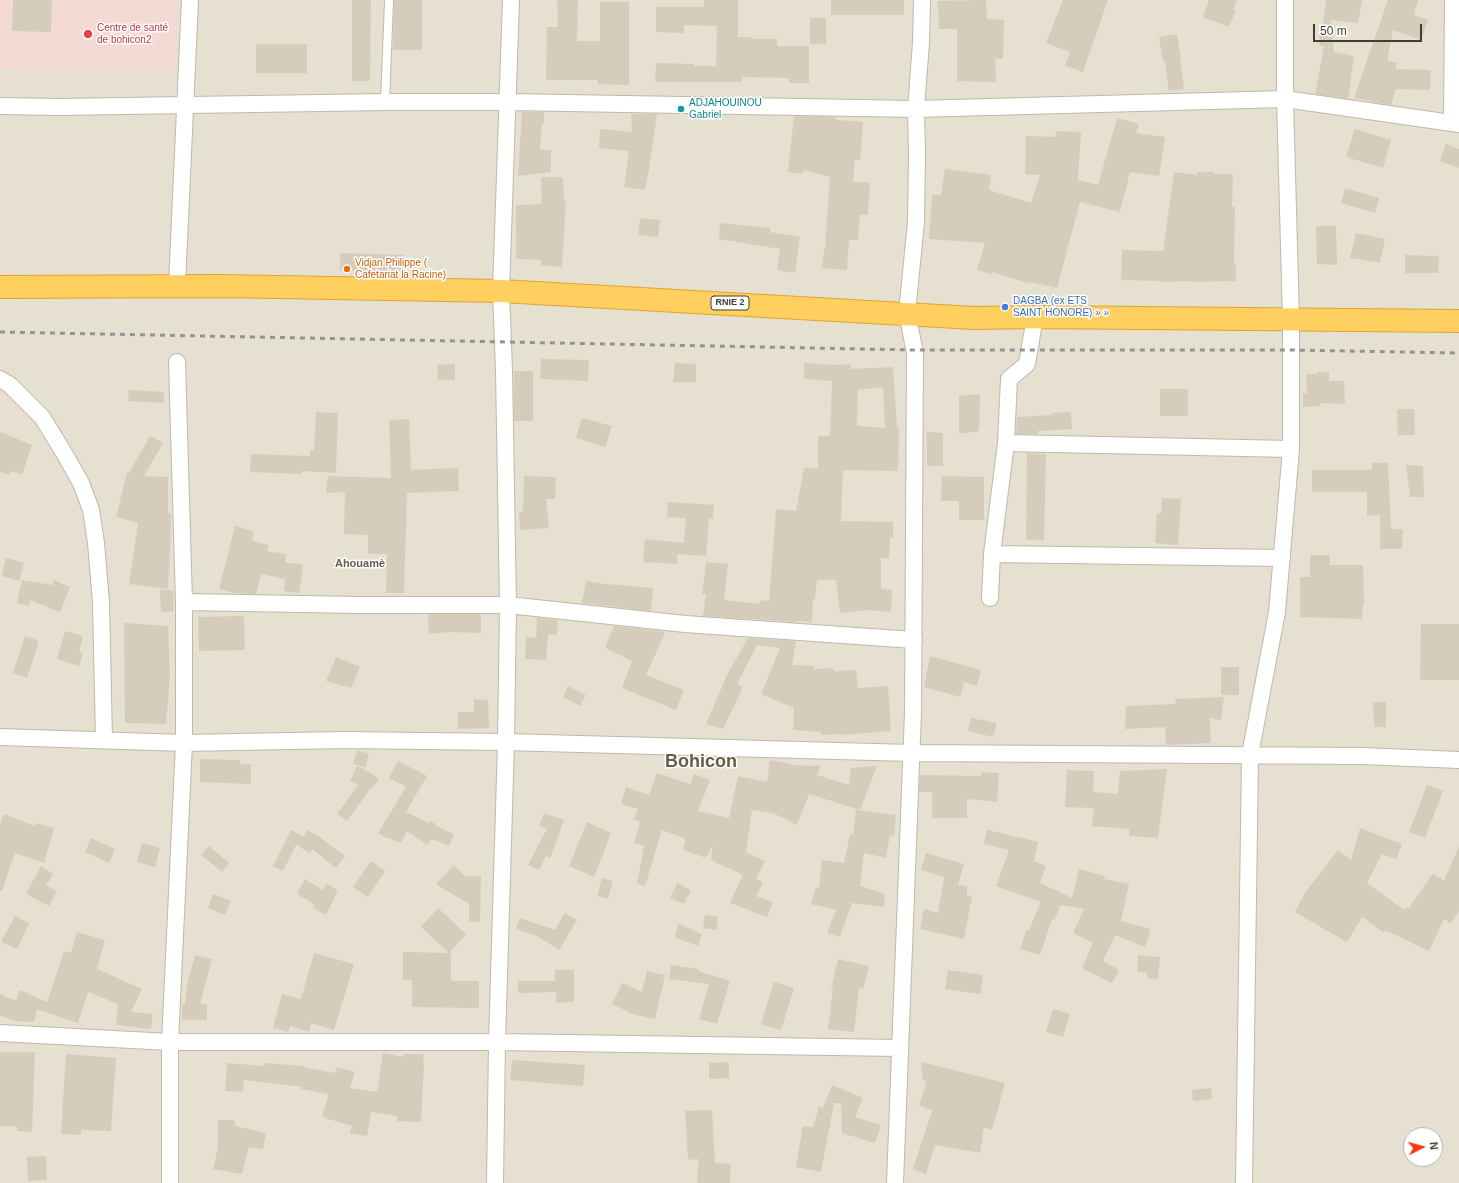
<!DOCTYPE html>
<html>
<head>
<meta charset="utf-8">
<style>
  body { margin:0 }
  #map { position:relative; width:1459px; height:1183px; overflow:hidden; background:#f2eee2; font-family:Helvetica,sans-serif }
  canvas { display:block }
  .north { position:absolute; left:1403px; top:1127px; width:40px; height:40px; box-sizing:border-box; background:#fff; border:1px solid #b4b1ad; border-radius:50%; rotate:84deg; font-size:11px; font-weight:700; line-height:16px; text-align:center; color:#433d33 }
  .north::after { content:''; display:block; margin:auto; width:14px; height:18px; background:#fe390d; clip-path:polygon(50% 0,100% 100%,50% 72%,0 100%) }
  .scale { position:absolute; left:1313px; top:24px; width:109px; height:18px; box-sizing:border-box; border:2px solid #433d33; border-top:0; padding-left:5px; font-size:12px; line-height:14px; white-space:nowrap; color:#433d33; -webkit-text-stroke:3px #fff; paint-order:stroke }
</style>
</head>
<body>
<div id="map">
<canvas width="1459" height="1183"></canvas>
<div class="north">N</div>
<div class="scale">50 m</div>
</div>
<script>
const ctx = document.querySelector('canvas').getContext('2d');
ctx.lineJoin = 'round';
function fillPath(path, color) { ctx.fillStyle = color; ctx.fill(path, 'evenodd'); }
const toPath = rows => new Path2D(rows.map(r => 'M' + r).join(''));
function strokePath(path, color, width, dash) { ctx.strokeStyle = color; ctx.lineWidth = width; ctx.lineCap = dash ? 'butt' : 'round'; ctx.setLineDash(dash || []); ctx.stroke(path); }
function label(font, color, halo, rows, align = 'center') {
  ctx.font = font + ' Helvetica,sans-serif'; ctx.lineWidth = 3; ctx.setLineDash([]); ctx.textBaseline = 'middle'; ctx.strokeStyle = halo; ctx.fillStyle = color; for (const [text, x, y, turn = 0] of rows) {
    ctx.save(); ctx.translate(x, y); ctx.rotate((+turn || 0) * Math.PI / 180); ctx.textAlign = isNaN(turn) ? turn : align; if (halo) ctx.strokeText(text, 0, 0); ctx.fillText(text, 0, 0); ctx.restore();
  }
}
fillPath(toPath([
  [0,0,1459,0,1459,1183,0,1183],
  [1411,1135,1435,1135,1435,1159,1411,1159]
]), '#e6e0d0');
fillPath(toPath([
  [0,0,177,0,175,73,0,69]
]), '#f3dad5');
fillPath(toPath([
  [13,0,52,0,51,32,12,31],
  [352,0,371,0,370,81,352,81],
  [394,0,422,0,422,50,393,50],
  [557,0,578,0,577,41,600,41,600,2,629,2,629,85,598,84,598,80,546,80,547,27,558,27],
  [704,0,738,0,738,37,751,37,751,39,777,39,777,46,809,46,809,83,789,83,789,78,742,77,742,82,655,82,656,63,694,64,694,66,716,66,717,26,684,25,684,33,656,32,656,7,704,7],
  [831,0,904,0,904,15,831,15],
  [986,0,987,19,1004,20,1003,59,995,58,996,82,957,81,957,29,939,29,938,1],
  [1063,0,1108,0,1083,72,1065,66,1070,52,1046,43],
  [1209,0,1237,0,1233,9,1236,10,1229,27,1203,17],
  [1326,0,1362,0,1358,23,1331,20,1334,52,1354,56,1348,99,1315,94,1324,46,1320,46,1319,32,1322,31],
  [1388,0,1418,0,1414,15,1428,20,1421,40,1393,30,1387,61,1397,63,1395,69,1431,70,1430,90,1396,89,1391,105,1354,98],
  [810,18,826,18,826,44,810,44],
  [1177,34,1181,58,1180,58,1184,89,1169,91,1165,61,1163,61,1159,37],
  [256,44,307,44,307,73,256,73],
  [522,112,544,112,544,123,542,123,540,150,551,150,551,172,518,176],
  [631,114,657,114,649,170,645,190,624,187,629,151,599,148,600,129,632,132],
  [794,116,836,117,836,120,863,122,860,160,855,160,853,182,870,183,868,215,860,215,858,240,849,240,847,270,822,268,824,250,825,250,830,177,804,170,803,174,788,172],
  [1117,118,1139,124,1136,133,1165,137,1159,176,1130,172,1120,212,1080,202,1057,288,1031,282,1031,284,992,272,991,274,977,270,985,243,929,239,932,195,941,195,945,169,991,175,989,190,1031,203,1040,175,1025,174,1026,136,1055,137,1056,131,1081,132,1078,180,1098,185],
  [1355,129,1391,140,1383,168,1346,157],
  [1446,144,1459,149,1459,168,1440,161],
  [1174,172,1197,175,1198,172,1214,172,1214,174,1233,174,1232,207,1235,207,1234,264,1236,264,1236,281,1191,282,1191,281,1159,282,1159,281,1121,280,1122,250,1163,251],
  [541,177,563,177,564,201,566,201,562,267,541,265,541,260,516,259,516,205,542,204],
  [1345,188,1379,198,1375,213,1341,203],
  [640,218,660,220,658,237,638,235],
  [720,223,770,228,770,232,800,237,795,273,777,270,780,249,719,239],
  [1316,226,1336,226,1337,265,1317,264],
  [1356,233,1385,239,1380,263,1350,258],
  [340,253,405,255,405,272,340,270],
  [1405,255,1439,256,1438,273,1405,273],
  [541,359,589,360,588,381,540,379],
  [675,363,696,364,696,382,673,382],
  [804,363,834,365,851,364,851,369,893,367,897,428,899,428,898,471,843,470,841,521,893,522,893,538,890,538,889,558,881,558,881,589,892,590,891,612,868,610,840,613,836,580,817,580,815,600,813,599,812,622,798,621,798,622,703,616,706,594,702,594,706,562,728,564,724,600,760,604,760,600,769,601,776,509,796,511,804,468,818,468,818,436,830,436,832,381,804,379],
  [883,387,885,428,857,426,858,390],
  [455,364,455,380,438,380,437,365],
  [514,371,533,371,533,421,514,421],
  [1318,372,1329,372,1329,381,1344,381,1345,404,1320,403,1320,406,1303,407,1303,394,1307,394,1306,374,1318,374],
  [1160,389,1188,389,1188,416,1160,416],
  [129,390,164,392,164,403,128,401],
  [980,394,979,431,959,434,959,396],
  [1397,409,1414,409,1415,435,1398,435],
  [316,412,338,413,336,473,302,471,302,474,250,472,251,454,310,456,310,450,314,451],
  [1071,412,1072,429,1038,431,1038,434,1016,434,1017,417,1053,415,1052,413],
  [582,418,612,426,605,447,576,438],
  [409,419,411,470,458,468,459,491,407,493,404,593,386,593,387,554,368,554,368,535,344,534,345,492,326,493,328,476,391,478,389,420],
  [0,432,32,445,22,475,11,471,9,475,0,472],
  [927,432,943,433,943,466,927,466],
  [150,436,163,443,144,476,168,477,168,513,171,513,170,549,168,589,129,584,138,523,116,517,127,472,129,473],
  [1027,453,1046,454,1044,540,1026,540],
  [1372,463,1388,463,1391,529,1403,529,1402,549,1380,549,1380,515,1367,516,1367,492,1312,492,1312,470,1372,470],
  [1406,465,1423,466,1424,497,1410,497],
  [524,476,556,477,555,499,546,499,549,528,520,530,519,512,523,511],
  [942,476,984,477,984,520,959,520,959,501,941,501],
  [1162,498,1181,499,1178,545,1155,543,1157,513,1161,513],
  [668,502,714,505,713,519,709,519,706,556,677,554,677,564,643,562,645,539,684,543,686,518,667,517],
  [235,526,254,531,252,541,269,545,267,551,286,554,285,562,303,565,299,593,284,591,285,579,261,574,256,594,234,593,219,589],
  [1310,555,1330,555,1330,565,1363,565,1364,603,1363,603,1362,619,1300,617,1300,577,1310,577],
  [6,558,24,563,19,581,2,576],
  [22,580,52,585,54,580,70,587,60,612,30,600,29,606,17,603],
  [586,581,610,585,610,584,653,588,651,611,582,603],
  [160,590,173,590,174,611,161,612],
  [428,614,481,614,481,633,448,632,429,634],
  [244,616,245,650,199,651,198,617],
  [537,618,558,620,557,635,548,634,546,660,525,659,526,637,536,638],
  [124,623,168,626,170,677,166,724,125,723],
  [1421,624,1459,624,1459,680,1420,680],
  [614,626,660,631,665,633,646,675,684,690,676,710,622,688,632,661,605,648],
  [65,631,83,636,79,652,83,653,79,666,57,659],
  [25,636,39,641,27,678,13,673],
  [748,638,796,641,792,665,814,666,814,669,833,668,834,671,856,670,858,688,888,686,891,731,843,735,843,734,821,735,821,732,793,730,794,708,761,694,780,648,757,645,737,684,743,687,723,729,706,724,727,675],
  [930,656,981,670,977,686,964,682,960,697,924,687],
  [336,657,360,667,351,688,326,681],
  [1221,667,1239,667,1239,695,1221,695],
  [568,686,586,695,580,706,563,697],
  [1224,697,1221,720,1210,718,1211,743,1166,745,1165,727,1125,729,1126,706,1176,704,1175,699],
  [474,699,488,700,489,728,458,729,458,712,474,712],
  [1373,702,1386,702,1386,727,1374,727],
  [971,718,997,723,993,737,968,731],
  [357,750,369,754,365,767,353,764],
  [200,759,240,760,240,764,251,764,251,784,200,782],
  [770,760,791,764,790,765,821,766,817,775,849,785,851,768,877,766,860,810,809,794,797,825,773,813,752,810,746,852,765,861,756,879,763,882,756,896,773,902,767,917,730,903,743,875,711,860,713,844,706,858,683,850,686,839,662,830,645,886,637,884,644,846,634,843,640,822,634,819,638,809,621,804,626,787,649,795,657,773,690,784,694,774,710,780,698,811,729,818,738,776,767,782],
  [398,761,427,776,406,812,429,823,431,821,442,829,454,834,449,846,432,839,427,845,407,831,401,843,390,838,389,839,378,833,406,787,389,778],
  [357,766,371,773,379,779,371,789,370,789,347,821,337,814,358,785,350,781],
  [1167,769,1158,838,1129,836,1129,829,1092,826,1094,808,1065,807,1067,770,1094,771,1093,792,1118,794,1120,771],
  [981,772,999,773,997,802,967,799,967,818,932,818,932,792,919,792,920,775,981,776],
  [1427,785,1443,791,1425,838,1409,832],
  [856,810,896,815,894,836,890,835,886,858,864,853,860,886,885,894,884,907,852,903,840,937,827,933,836,910,811,904,816,887,819,888,822,860,844,863,850,835,853,835],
  [544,813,564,820,550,858,546,856,539,870,528,865,547,829,539,826],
  [4,814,34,826,35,823,54,828,44,863,15,853,2,891,0,891,0,825],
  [587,822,611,833,594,877,569,866],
  [1360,828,1402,844,1396,859,1382,854,1367,883,1404,910,1406,907,1409,908,1433,873,1444,881,1459,846,1459,911,1451,923,1444,919,1429,951,1385,930,1384,933,1362,917,1347,942,1295,912,1305,893,1338,850,1351,860],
  [291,830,304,837,307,830,321,838,345,856,336,868,312,849,310,853,296,845,283,871,273,866],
  [987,830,1038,842,1034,861,1046,866,1040,883,1072,898,1079,869,1105,876,1104,879,1129,884,1121,921,1151,929,1145,947,1115,935,1103,961,1119,970,1112,983,1082,968,1093,943,1073,933,1084,909,1061,905,1054,920,1052,919,1040,955,1020,949,1027,929,1029,930,1041,902,996,886,1009,850,984,844],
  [91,838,115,849,109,863,85,852],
  [142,843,160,848,155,867,137,862],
  [209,846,229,863,222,872,201,855],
  [926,853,964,864,958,885,967,886,967,895,972,896,964,939,920,929,924,909,938,913,944,877,921,870],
  [371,861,385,871,368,897,353,887],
  [454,865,465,876,481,876,480,922,469,921,469,904,436,884],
  [41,866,53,874,46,885,57,891,49,906,26,894],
  [602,878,613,881,608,899,597,896],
  [305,879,323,890,326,884,338,890,326,915,313,908,315,905,297,894],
  [677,883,691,890,684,904,670,898],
  [213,894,231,901,225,915,208,908],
  [438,908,466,934,449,953,421,927],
  [565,913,577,920,559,950,537,936,516,929,520,918,555,930],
  [705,915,718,917,716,930,703,928],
  [15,916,29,923,17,949,1,942],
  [679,924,702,934,698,946,674,937],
  [77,932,105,940,97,969,142,989,131,1012,153,1014,151,1029,116,1025,118,1004,88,992,78,1023,37,1009,34,1022,14,1021,0,1015,0,994,16,1001,20,990,47,1002,64,951,71,953],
  [403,952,451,953,451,981,479,981,479,1008,412,1007,412,980,403,980],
  [314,953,354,964,334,1030,311,1023,309,1032,290,1026,288,1032,273,1028,282,994,301,999],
  [195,955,212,959,200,1004,207,1004,207,1020,182,1020,182,1004,185,1004,188,980],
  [1138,955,1160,957,1158,979,1147,978,1147,973,1137,972],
  [838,959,869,966,863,989,859,988,854,1032,828,1029,833,989,831,989],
  [671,965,699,969,698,971,730,981,717,1024,699,1019,709,984,669,979],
  [555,970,574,970,574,1002,556,1003,556,992,518,993,518,981,555,981],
  [948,970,983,975,980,994,945,989],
  [647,971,665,975,655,1019,635,1015,612,1004,622,983,642,992],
  [774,982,794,988,781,1030,761,1024],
  [1053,1009,1070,1014,1063,1037,1046,1032],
  [0,1052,35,1052,32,1132,17,1131,17,1126,0,1126],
  [383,1053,404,1057,404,1054,423,1054,424,1066,421,1122,397,1121,397,1116,371,1112,367,1136,350,1133,352,1126,322,1117,329,1094,301,1089,302,1087,244,1080,243,1092,225,1091,227,1063,265,1066,265,1063,304,1066,303,1067,335,1073,337,1067,355,1072,350,1088,377,1092],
  [66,1054,116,1058,111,1131,81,1130,81,1135,61,1134],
  [512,1060,585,1065,583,1086,510,1080],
  [729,1062,729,1078,709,1079,709,1063],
  [921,1062,1005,1083,992,1130,984,1127,980,1153,935,1145,926,1174,913,1169,932,1111,919,1105,927,1081,923,1080],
  [832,1085,863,1098,855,1117,881,1125,875,1143,842,1133,841,1103,834,1103,821,1172,796,1167,803,1126,813,1127,819,1106,823,1108],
  [1211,1088,1212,1099,1193,1101,1192,1090],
  [712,1110,715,1163,731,1164,730,1183,697,1183,699,1159,688,1160,685,1111],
  [218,1120,235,1120,235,1126,266,1133,263,1149,249,1147,242,1174,213,1169,218,1147],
  [46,1156,47,1180,28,1181,27,1157]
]), '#d6ccbb');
const lane = toPath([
  [385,102,389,1]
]);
const street = toPath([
  [0,106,58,107,385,102,508,102,916,109,1285,99,1459,124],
  [1452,123,1453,0],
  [177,285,190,0],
  [0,379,10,385,42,417,64,453,81,483,91,510,96,543,101,602,104,740],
  [1006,443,1291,449],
  [992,554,1282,558],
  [990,598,992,554,1006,443,1009,379,1027,364,1035,317],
  [184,602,361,605,508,605,685,624,914,640],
  [0,737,184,743,343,740,506,742,911,753,1362,756,1459,760],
  [0,1033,170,1042,497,1042,900,1048],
  [170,1183,170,1042,184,743,184,602,177,362],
  [495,1183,497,1042,506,742,508,605,504,370,501,291,511,0],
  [895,1183,913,712,915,353,907,313,916,222,917,155,916,109,921,42,922,0],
  [1244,1183,1250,755,1277,612,1291,449,1291,320,1285,99,1285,0]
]);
const highway = toPath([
  [0,287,220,286,501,291,974,318,1035,317,1459,321]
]);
strokePath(lane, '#c0b8a8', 10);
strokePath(street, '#c0b8a8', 18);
strokePath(highway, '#e0a42f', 24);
strokePath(lane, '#fff', 8);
strokePath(street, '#fff', 16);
strokePath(highway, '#ffcf60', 22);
strokePath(toPath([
  [0,332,914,350,1292,350,1459,353]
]), '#939393', 3, [5, 5]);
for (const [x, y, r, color] of [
  [88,34,5,"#e0444e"],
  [681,109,4,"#0f9aa8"],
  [347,269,4,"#e8710a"],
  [1005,307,4,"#3f7fe0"]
]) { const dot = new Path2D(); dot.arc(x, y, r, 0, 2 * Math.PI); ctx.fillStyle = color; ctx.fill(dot); strokePath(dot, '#fff', 1.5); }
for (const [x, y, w] of [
  [730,303,38]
]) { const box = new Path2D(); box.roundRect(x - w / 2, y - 7, w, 14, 3); ctx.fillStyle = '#fff'; ctx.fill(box); strokePath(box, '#433d33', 1); }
label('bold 9px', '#433d33', null, [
  ["RNIE 2",730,303]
]);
label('10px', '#be3a42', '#fff', [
  ["Centre de santé",97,28],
  ["de bohicon2",97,40]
], 'left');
label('10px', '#0d838f', '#fff', [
  ["ADJAHOUINOU",689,103],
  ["Gabriel",689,115]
], 'left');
label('10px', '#c56008', '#fff', [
  ["Vidjan Philippe (",355,263],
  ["Cafetariat la Racine)",355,275]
], 'left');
label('10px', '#366cbe', '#fff', [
  ["DAGBA (ex ETS",1013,301],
  ["SAINT HONORÉ) » »",1013,313]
], 'left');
label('bold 11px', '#665c4a', '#fff', [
  ["Ahouamè",360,564]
]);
label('bold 18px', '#665c4a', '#fff', [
  ["Bohicon",701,762]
]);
</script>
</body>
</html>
